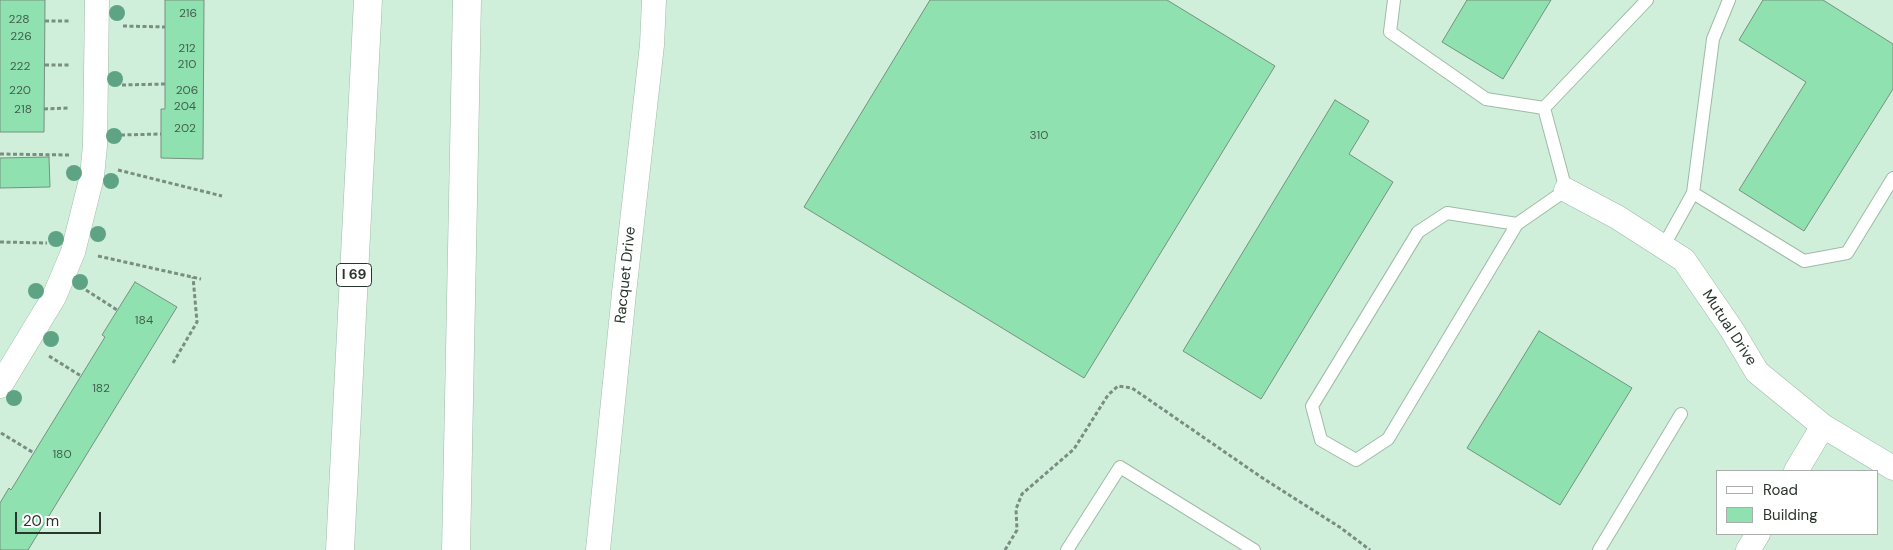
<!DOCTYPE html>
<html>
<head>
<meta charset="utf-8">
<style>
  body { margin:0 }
  #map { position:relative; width:1893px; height:550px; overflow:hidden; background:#d0efdb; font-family:"DM Sans",sans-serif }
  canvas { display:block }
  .legend { position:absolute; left:1716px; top:470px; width:162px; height:65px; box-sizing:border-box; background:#fff; border:1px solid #a9aeab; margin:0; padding:6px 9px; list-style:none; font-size:15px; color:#29352d }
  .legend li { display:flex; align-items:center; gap:10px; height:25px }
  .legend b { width:25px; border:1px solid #a9aeab }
  .scale { position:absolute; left:15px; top:512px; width:86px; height:22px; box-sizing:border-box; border:2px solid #29352d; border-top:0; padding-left:6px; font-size:15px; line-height:18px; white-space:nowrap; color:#29352d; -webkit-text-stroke:4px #fff; paint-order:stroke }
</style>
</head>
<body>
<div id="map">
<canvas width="1893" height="550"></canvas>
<ul class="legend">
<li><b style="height:6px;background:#fff"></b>Road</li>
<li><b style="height:14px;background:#90e1b0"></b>Building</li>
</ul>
<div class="scale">20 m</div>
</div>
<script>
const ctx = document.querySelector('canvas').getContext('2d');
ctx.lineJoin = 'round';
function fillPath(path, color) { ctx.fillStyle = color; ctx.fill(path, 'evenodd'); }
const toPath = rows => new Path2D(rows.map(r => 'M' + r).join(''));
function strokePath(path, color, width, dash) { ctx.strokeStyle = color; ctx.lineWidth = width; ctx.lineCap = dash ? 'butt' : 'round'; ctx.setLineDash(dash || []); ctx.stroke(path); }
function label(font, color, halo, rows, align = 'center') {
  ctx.font = font + ' "DM Sans",sans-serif'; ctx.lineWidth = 5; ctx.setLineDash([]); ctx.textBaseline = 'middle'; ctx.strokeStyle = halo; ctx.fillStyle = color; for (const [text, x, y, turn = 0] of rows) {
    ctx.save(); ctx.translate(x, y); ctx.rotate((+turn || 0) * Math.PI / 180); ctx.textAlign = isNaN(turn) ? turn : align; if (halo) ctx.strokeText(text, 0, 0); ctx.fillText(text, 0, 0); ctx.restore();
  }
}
const building = toPath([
  [0,0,45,0,44,132,0,132,0,0],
  [165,0,204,0,203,159,161,158,161,109,165,109,165,0],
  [930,0,1167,0,1275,66,1084,378,804,207,930,0],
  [1467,0,1551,0,1503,79,1442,42,1467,0],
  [1763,0,1823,0,1893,44,1893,89,1804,231,1739,190,1806,82,1739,40,1763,0],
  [1335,100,1369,121,1349,154,1393,182,1261,399,1183,351,1335,100],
  [49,157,50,187,0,188,0,158,49,157],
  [135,282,177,307,28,550,0,550,0,503,9,488,11,490,81,376,105,337,102,335,135,282],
  [1539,331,1632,388,1560,505,1467,448,1539,331]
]);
fillPath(building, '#90e1b0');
strokePath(building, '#75917f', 1);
const service = toPath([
  [1394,0,1390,32,1486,99,1544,108],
  [1544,108,1647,0],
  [1693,193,1804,261,1847,253,1893,178],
  [1517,224,1447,213,1418,232,1312,406,1321,440,1356,460,1388,439,1517,224,1566,190,1544,108],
  [1663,247,1693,193,1713,39,1729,0],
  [1067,550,1120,467,1254,550],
  [1599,550,1681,414]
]);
const minor = toPath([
  [1566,190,1617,217,1684,260,1732,330,1757,372,1823,426,1893,468],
  [0,386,54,297,73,252,92,176,95,146,97,0],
  [1796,471,1823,426],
  [598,550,624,293,652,45,654,0],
  [1748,550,1758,534]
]);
const motorway = toPath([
  [340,550,368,0],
  [456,550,467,0]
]);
strokePath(service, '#9ebba8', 14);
strokePath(minor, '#9ebba8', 25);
strokePath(motorway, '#9ebba8', 29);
strokePath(toPath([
  [45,21,70,21],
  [123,26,165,27],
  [45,65,69,65],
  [122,85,165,84],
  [44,109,69,108],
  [121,135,161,134],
  [0,154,69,155],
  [118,170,222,196],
  [0,242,47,243],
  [98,256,201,279],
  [86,290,117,310],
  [49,356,81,376],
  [173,363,197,322,193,277],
  [1,433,34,453],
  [1005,550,1017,530,1016,509,1022,494,1074,449,1108,395,1118,386,1132,388,1261,477,1341,528,1370,550]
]), '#798e81', 3, [4, 2.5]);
strokePath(service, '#fff', 12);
strokePath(minor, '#fff', 24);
strokePath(motorway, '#fff', 28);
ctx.fillStyle = '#5ea484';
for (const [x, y] of [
  [117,13],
  [115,79],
  [114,136],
  [74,173],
  [111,181],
  [98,234],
  [56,239],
  [80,282],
  [36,291],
  [51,339],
  [14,398]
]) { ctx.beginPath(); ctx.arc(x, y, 8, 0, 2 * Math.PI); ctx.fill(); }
label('12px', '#43604e', null, [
  ["216",188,14],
  ["228",19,20],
  ["226",21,37],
  ["212",187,49],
  ["210",187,65],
  ["222",20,67],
  ["220",20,91],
  ["206",187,91],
  ["204",185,107],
  ["218",23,110],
  ["202",185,129],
  ["310",1039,136],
  ["184",144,321],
  ["182",101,389],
  ["180",62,455]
]);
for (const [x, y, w] of [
  [354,275,35]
]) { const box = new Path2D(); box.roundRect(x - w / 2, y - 11.5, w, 23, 4); ctx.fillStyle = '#fff'; ctx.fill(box); strokePath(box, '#29352d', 1); }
label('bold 14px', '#29352d', null, [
  ["I 69",354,275]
]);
label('15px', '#29352d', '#fff', [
  ["Racquet Drive",626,275,-84],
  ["Mutual Drive",1729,328,57]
]);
</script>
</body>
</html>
